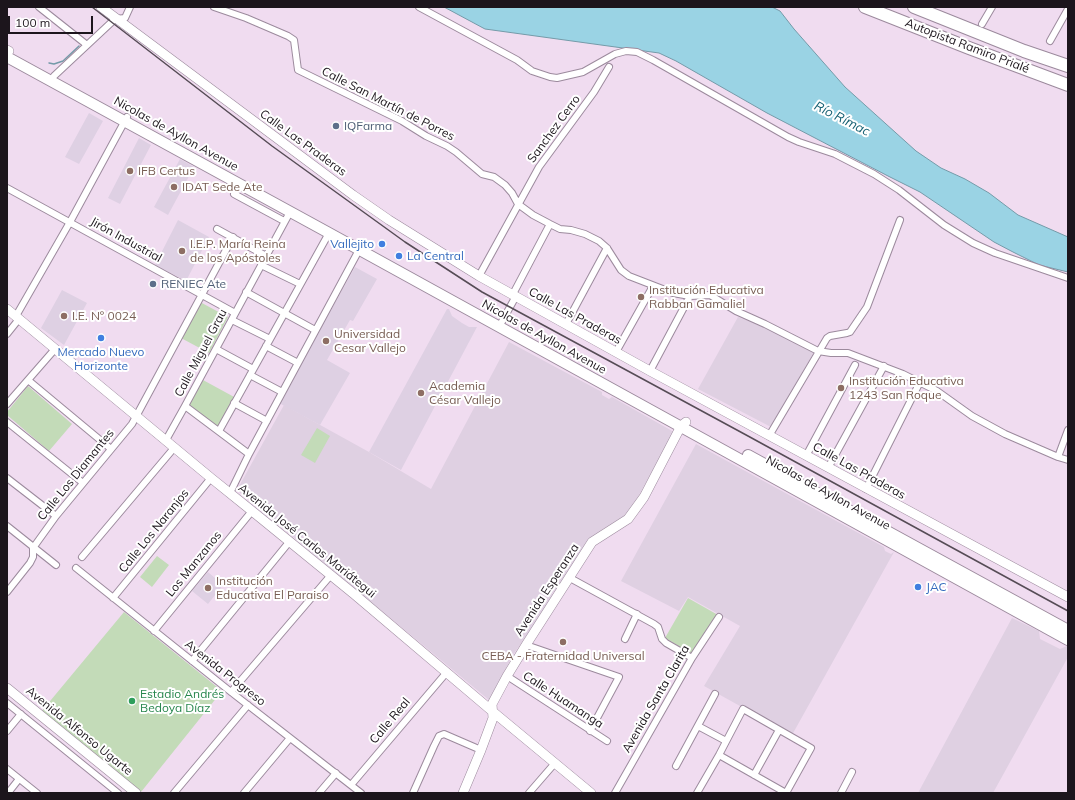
<!DOCTYPE html>
<html>
<head>
<meta charset="utf-8">
<style>
  body { margin:0 }
  #map { position:relative; width:1075px; height:800px; overflow:hidden; background:#f0dcf0; font-family:Mulish,sans-serif }
  canvas { display:block }
  .frame { position:absolute; inset:0; border:8px solid #1c151c; pointer-events:none }
  .scale { position:absolute; left:8px; top:16px; width:85px; height:18px; box-sizing:border-box; border:2px solid #1c151c; border-top:0; padding-left:5px; font-size:12px; line-height:14px; white-space:nowrap; color:#1c151c; -webkit-text-stroke:3px #fff; paint-order:stroke }
</style>
</head>
<body>
<div id="map">
<canvas width="1075" height="800"></canvas>
<div class="frame"></div>
<div class="scale">100 m</div>
</div>
<script>
const ctx = document.querySelector('canvas').getContext('2d');
ctx.lineJoin = 'round';
function fillPath(path, color) { ctx.fillStyle = color; ctx.fill(path, 'evenodd'); }
const toPath = rows => new Path2D(rows.map(r => 'M' + r).join(''));
function strokePath(path, color, width, dash) { ctx.strokeStyle = color; ctx.lineWidth = width; ctx.lineCap = dash ? 'butt' : 'round'; ctx.setLineDash(dash || []); ctx.stroke(path); }
function label(font, color, halo, rows, align = 'center') {
  ctx.font = font + ' Mulish,sans-serif'; ctx.lineWidth = 4; ctx.setLineDash([]); ctx.textBaseline = 'middle'; ctx.strokeStyle = halo; ctx.fillStyle = color; for (const [text, x, y, turn = 0] of rows) {
    ctx.save(); ctx.translate(x, y); ctx.rotate((+turn || 0) * Math.PI / 180); ctx.textAlign = isNaN(turn) ? turn : align; if (halo) ctx.strokeText(text, 0, 0); ctx.fillText(text, 0, 0); ctx.restore();
  }
}
fillPath(toPath([
  [738,317,765,326,814,352,771,427,698,389],
  [509,342,602,392,602,395,609,399,612,397,674,432,634,504,626,515,588,539,557,592,554,592,552,594,554,596,513,655,489,700,270,518,271,514,266,510,263,511,237,490,284,405,369,452,431,489],
  [696,444,884,547,885,551,891,554,894,552,792,735,704,686,740,626,688,597,679,611,621,581],
  [1012,618,1039,631,1040,639,1060,649,1067,646,1068,647,1068,657,993,793,918,793]
]), '#dfd0e2');
fillPath(toPath([
  [89,113,103,121,79,164,65,157],
  [139,138,151,145,120,204,108,198],
  [180,159,194,167,168,215,154,207],
  [178,220,209,237,186,281,155,265],
  [355,267,377,279,353,321,350,320,327,360,350,373,320,425,279,403],
  [62,290,87,303,64,345,41,328],
  [447,309,449,309,452,316,462,323,469,327,477,327,401,470,369,452],
  [208,572,223,585,208,604,192,591]
]), '#ded0e3');
fillPath(toPath([
  [200,302,228,317,209,353,181,338],
  [203,380,236,398,218,429,188,407],
  [28,386,72,424,49,451,7,415,7,412],
  [317,428,330,436,315,463,301,455],
  [157,556,169,565,152,587,140,577],
  [688,598,718,615,694,655,665,638],
  [124,612,222,691,141,792,41,712]
]), '#c3dbb8');
const water = toPath([
  [444,7,772,7,780,11,794,29,845,87,916,151,941,168,965,179,989,193,1018,215,1068,237,1068,272,1039,265,1013,252,994,242,920,192,888,176,767,113,676,61,659,53,485,29,444,7]
]);
fillPath(water, '#9ad3e4');
strokePath(water, '#749aa8', 1);
strokePath(toPath([
  [49,63,54,64,63,61,79,46]
]), '#749aa8', 1.5);
const street = toPath([
  [39,7,87,45],
  [214,7,246,18,288,36,294,40,298,70,402,121,426,136,447,146,456,152,482,174,494,177,505,185,512,193,518,204,533,215,550,224,560,229,571,230,585,234,599,241,607,248,621,270,629,276,673,293,690,296,710,295,736,311,765,324,818,351,831,353,848,353,903,374,937,391,972,416,1005,434,1058,457,1068,460],
  [419,7,517,60,532,71,550,77,557,78,583,72,615,54,626,51,637,52,653,60,788,137,799,142,835,154,874,174,899,190,944,225,973,243,995,253,1068,278],
  [982,24,992,7],
  [1050,41,1068,9],
  [54,76,115,19,125,18,130,7],
  [7,188,235,313],
  [234,194,284,221],
  [217,229,266,256],
  [261,265,300,284],
  [479,276,539,167,594,92,609,67],
  [246,292,315,330],
  [513,294,550,224],
  [16,316,70,222,127,117],
  [232,320,270,339],
  [566,324,607,248],
  [499,327,516,296],
  [7,334,19,319],
  [266,346,298,363],
  [216,349,253,369],
  [616,352,653,286],
  [650,371,690,296],
  [250,375,282,392],
  [28,380,111,449],
  [234,403,267,421],
  [7,404,55,349],
  [185,406,249,454],
  [7,422,83,483],
  [219,431,329,233],
  [769,436,827,338,830,336,847,333,850,332,867,307,900,220],
  [166,440,185,406,290,212],
  [806,456,855,365],
  [1058,457,1068,430],
  [828,468,884,366],
  [7,478,56,516],
  [866,489,920,382],
  [230,493,249,454,359,250],
  [7,526,56,565],
  [33,548,56,516,132,424,233,237],
  [82,557,174,448],
  [76,568,231,692,361,793],
  [570,578,654,624,658,627,662,639,666,643,692,658],
  [7,592,30,563,33,557,33,548],
  [113,598,211,478],
  [154,631,252,511],
  [625,639,637,614],
  [526,645,619,677,590,731],
  [192,661,290,541],
  [507,676,607,741],
  [231,692,331,575],
  [7,703,118,793],
  [698,726,726,741],
  [7,731,21,714],
  [719,755,786,793],
  [676,766,715,694],
  [7,769,37,793],
  [754,775,779,730],
  [351,785,447,672],
  [8,793,19,779],
  [174,793,248,705],
  [244,793,290,738],
  [319,793,336,773],
  [413,793,434,746,439,736,444,734,481,750],
  [529,793,555,763],
  [615,793,692,658,719,617],
  [697,793,719,755,743,709,811,748,786,793],
  [841,793,852,772]
]);
const secondary = toPath([
  [101,7,353,195,389,220,479,276,650,371,1068,597],
  [7,50,9,51],
  [7,309,211,478,252,511,354,594,492,711,591,793],
  [7,688,136,793],
  [463,793,481,750,493,718,492,704,507,676,526,645,592,542,628,519,644,497,681,426,686,422]
]);
const primary = toPath([
  [7,57,329,233,1068,640],
  [748,455,1068,630]
]);
const highway = toPath([
  [865,7,969,48,1068,85],
  [914,7,1024,51,1068,66]
]);
strokePath(street, '#9c8a9d', 8);
strokePath(secondary, '#9c8a9d', 10);
strokePath(primary, '#9c8a9d', 12);
strokePath(highway, '#9c8a9d', 14);
strokePath(street, '#fff', 6);
strokePath(secondary, '#fff', 9);
strokePath(primary, '#fff', 10);
strokePath(highway, '#fff', 12);
strokePath(toPath([
  [92,7,272,146,405,242,482,292,748,436,1068,611]
]), '#564c56', 1.5);
for (const [x, y, r, color] of [
  [336,126,4,"#5c6f8a"],
  [130,171,4,"#8d6e63"],
  [174,187,4,"#8d6e63"],
  [382,244,4,"#3f7fe0"],
  [182,251,4,"#8d6e63"],
  [399,256,4,"#3f7fe0"],
  [153,284,4,"#5c6f8a"],
  [641,297,4,"#8d6e63"],
  [64,316,4,"#8d6e63"],
  [101,338,4,"#3f7fe0"],
  [326,341,4,"#8d6e63"],
  [841,388,4,"#8d6e63"],
  [421,393,4,"#8d6e63"],
  [918,587,4,"#3f7fe0"],
  [208,588,4,"#8d6e63"],
  [563,642,4,"#8d6e63"],
  [132,701,4,"#2e9e5b"]
]) { const dot = new Path2D(); dot.arc(x, y, r, 0, 2 * Math.PI); ctx.fillStyle = color; ctx.fill(dot); strokePath(dot, '#fff', 1.5); }
label('12px', '#1c151c', '#fff', [
  ["Autopista Ramiro Prialé",967,46,21],
  ["Calle San Martín de Porres",388,104,27],
  ["Sanchez Cerro",554,129,-54],
  ["Nicolas de Ayllon Avenue",176,134,29],
  ["Calle Las Praderas",303,143,36],
  ["Jirón Industrial",126,240,29],
  ["Calle Las Praderas",575,316,29],
  ["Nicolas de Ayllon Avenue",544,337,29],
  ["Calle Miguel Grau",201,353,-62],
  ["Calle Las Praderas",859,471,29],
  ["Calle Los Diamantes",76,475,-51],
  ["Nicolas de Ayllon Avenue",828,493,29],
  ["Calle Los Naranjos",154,531,-51],
  ["Avenida José Carlos Mariátegui",307,541,39],
  ["Los Manzanos",194,564,-51],
  ["Avenida Esperanza",547,590,-57],
  ["Avenida Progreso",225,673,38],
  ["Avenida Santa Clarita",656,699,-60],
  ["Calle Huamanga",563,700,33],
  ["Calle Real",390,721,-50],
  ["Avenida Alfonso Ugarte",79,731,39]
]);
label('12px', '#4e5e75', '#fff', [
  ["IQFarma",344,126],
  ["RENIEC Ate",161,284]
], 'left');
label('12px', '#785e54', '#fff', [
  ["IFB Certus",138,171],
  ["IDAT Sede Ate",182,187],
  ["I.E.P. María Reina",190,244],
  ["de los Apóstoles",190,258],
  ["Institución Educativa",649,290],
  ["Rabban Gamaliel",649,304],
  ["I.E. N° 0024",72,316],
  ["Universidad",334,334],
  ["Cesar Vallejo",334,348],
  ["Institución Educativa",849,381],
  ["1243 San Roque",849,395],
  ["Academia",429,386],
  ["César Vallejo",429,400],
  ["Institución",216,581],
  ["Educativa El Paraiso",216,595],
  ["CEBA - Fraternidad Universal",563,656,"center"]
], 'left');
label('12px', '#366cbe', '#fff', [
  ["Vallejito",374,244,"right"],
  ["La Central",407,256],
  ["Mercado Nuevo",101,352,"center"],
  ["Horizonte",101,366,"center"],
  ["JAC",926,587]
], 'left');
label('12px', '#27864d', '#fff', [
  ["Estadio Andrés",140,694],
  ["Bedoya Díaz",140,708]
], 'left');
label('italic 13px', '#156072', '#fff', [
  ["Río Rímac",842,119,27]
]);
</script>
</body>
</html>
